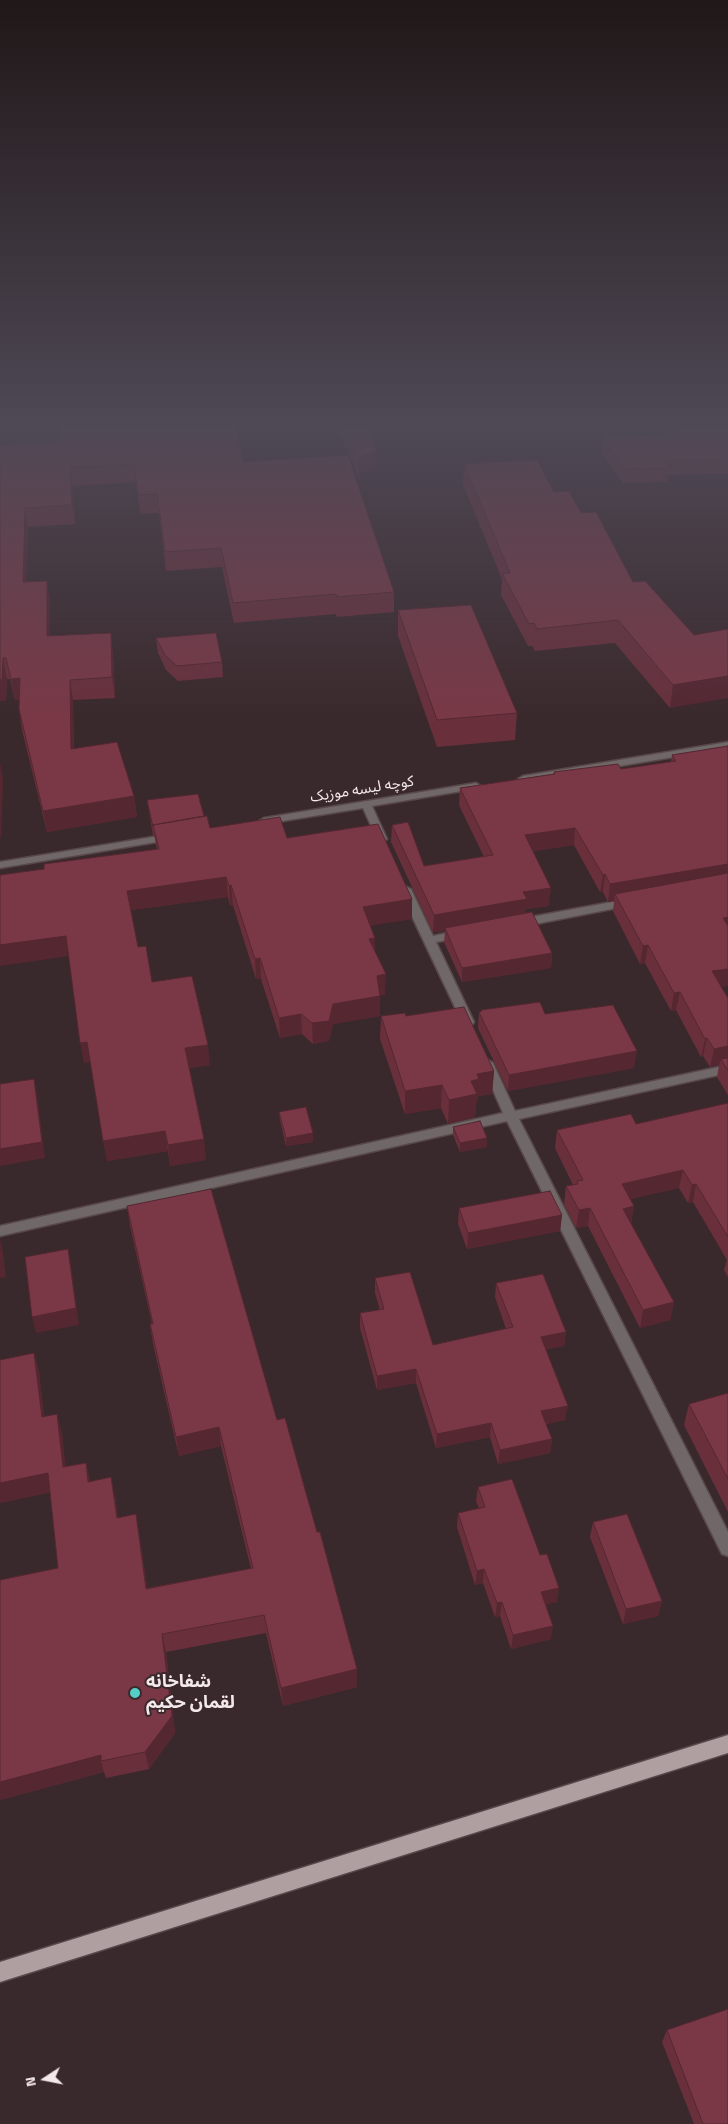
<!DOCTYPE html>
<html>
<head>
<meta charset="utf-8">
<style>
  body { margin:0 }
  #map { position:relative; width:728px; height:2124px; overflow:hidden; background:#3a292c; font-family:"Titillium Web",sans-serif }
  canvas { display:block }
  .north { position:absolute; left:20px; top:2054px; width:50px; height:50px; -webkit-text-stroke:4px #3a292c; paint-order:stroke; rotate:259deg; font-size:14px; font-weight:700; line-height:20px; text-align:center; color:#f3e8ea }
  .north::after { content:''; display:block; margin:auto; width:18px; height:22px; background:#f3e8ea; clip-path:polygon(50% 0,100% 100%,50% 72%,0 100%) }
</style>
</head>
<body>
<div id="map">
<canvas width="728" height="2124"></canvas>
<div class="north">N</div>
</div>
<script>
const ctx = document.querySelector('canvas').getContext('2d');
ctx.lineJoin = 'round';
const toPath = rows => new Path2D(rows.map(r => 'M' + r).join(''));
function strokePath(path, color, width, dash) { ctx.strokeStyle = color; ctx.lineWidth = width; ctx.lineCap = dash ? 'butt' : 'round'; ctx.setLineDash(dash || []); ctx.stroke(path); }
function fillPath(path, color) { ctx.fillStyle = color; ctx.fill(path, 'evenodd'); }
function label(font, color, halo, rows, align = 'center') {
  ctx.font = font + ' "Titillium Web","Noto Sans Arabic",sans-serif'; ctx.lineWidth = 4; ctx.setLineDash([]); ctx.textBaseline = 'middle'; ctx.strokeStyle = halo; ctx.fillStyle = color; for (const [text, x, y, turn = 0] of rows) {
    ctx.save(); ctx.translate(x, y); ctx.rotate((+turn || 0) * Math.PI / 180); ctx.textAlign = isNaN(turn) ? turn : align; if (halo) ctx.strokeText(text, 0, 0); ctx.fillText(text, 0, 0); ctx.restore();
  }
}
const minor = toPath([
  [728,742,728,748,523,782,518,779,523,776,728,742],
  [476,783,481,786,480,788,372,806,387,839,382,842,377,839,363,808,264,824,259,821,264,818,476,783],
  [171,834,176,837,175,839,0,868,0,862,171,834],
  [405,886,411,889,433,936,461,930,467,934,465,937,436,942,474,1022,472,1025,468,1026,462,1022,399,889,405,886],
  [628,899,632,901,634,903,632,905,520,927,514,923,520,919,628,899],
  [487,1059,493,1063,515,1111,728,1065,728,1073,519,1119,728,1532,728,1556,722,1554,507,1121,0,1236,0,1226,503,1113,481,1063,487,1059]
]);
const major = toPath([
  [728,1735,728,1753,0,1982,0,1962,728,1735]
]);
strokePath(minor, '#58484a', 3);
strokePath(major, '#58484a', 3);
fillPath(minor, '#706768');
fillPath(major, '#b09fa1');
fillPath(toPath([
  [0,425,2,437,2,444,243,462,394,592,394,612,337,617,336,614,234,623,222,567,166,571,159,513,140,514,136,482,73,486,75,524,28,527,26,582,50,601,50,636,113,653,115,698,73,700,74,749,134,796,137,817,47,832,22,730,19,709,19,699,15,700,10,679,7,679,6,701,0,701],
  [336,425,367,425,377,451,377,468,358,475],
  [658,425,728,425,728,474,668,475,667,482,623,483,601,452,602,437,665,436],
  [464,464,554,492,581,513,633,582,694,635,670,708,615,643,535,651,532,646,528,646,501,595,502,579,463,485],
  [398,610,517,713,515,740,437,747,398,636],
  [156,638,222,662,223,677,178,681,166,670,158,653],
  [728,746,728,986,721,987,728,998,728,1095,717,1077,719,1065,710,1067,703,1056,701,1057,676,1010,671,1011,645,963,640,964,613,911,614,901,608,902,603,892,600,892,574,845,533,851,549,906,526,909,526,913,552,953,551,968,462,982,444,942,445,931,433,932,391,842,392,825,424,866,484,857,459,805,460,788,553,774,554,772,621,769,671,762,672,755],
  [147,800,204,816,210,828,287,838,412,899,412,919,370,925,375,938,375,952,385,995,380,995,380,1016,333,1024,329,1041,313,1044,302,1034,280,1038,261,979,256,979,233,905,230,906,228,897,131,910,138,947,152,982,210,1065,189,1068,206,1160,170,1166,168,1151,107,1161,90,1062,84,1063,69,956,44,869,157,849,154,835,153,835],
  [481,1010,634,1068,508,1091,478,1028,479,1012,481,1011],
  [381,1016,406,1016,494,1071,492,1094,478,1096,477,1102,476,1103,475,1117,448,1124,441,1108,405,1114,380,1039],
  [728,1103,728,1277,724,1270,727,1260,693,1202,688,1203,679,1188,630,1199,634,1206,631,1224,674,1302,670,1320,640,1328,588,1226,576,1228,564,1204,566,1186,573,1185,555,1148,557,1130,636,1124],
  [279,1112,313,1142,286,1146,280,1120],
  [453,1127,487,1147,460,1152,453,1135],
  [127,1206,277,1420,357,1687,283,1706,266,1633,166,1652,175,1733,149,1769,106,1778,104,1772,0,1800,0,1580,58,1568,50,1492,0,1503,0,1360,34,1353,39,1373,44,1417,62,1433,65,1467,86,1463,90,1481,115,1496,118,1518,136,1514,139,1532,147,1588,251,1569,221,1446,179,1456,153,1344,150,1324,152,1324,130,1226],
  [459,1208,562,1215,560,1231,467,1249,458,1224],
  [375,1278,433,1345,506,1329,495,1297,496,1283,566,1332,564,1346,546,1349,565,1420,546,1424,552,1439,550,1453,498,1464,490,1437,436,1448,416,1383,377,1390,360,1328,360,1313,380,1310,375,1293],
  [728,1393,728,1512,684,1425,689,1404],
  [478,1487,557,1602,546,1604,551,1639,511,1649,500,1616,495,1617,483,1583,475,1585,457,1527,458,1513,479,1508,476,1501],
  [593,1522,662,1601,658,1616,623,1624,590,1537],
  [667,2030,728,2124,694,2124,662,2042]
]), '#69303c');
fillPath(toPath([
  [0,425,2,437,2,463,0,451],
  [377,451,377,468,358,475,358,458],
  [70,467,73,486,75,524,72,505],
  [25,508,28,527,26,602,23,582],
  [47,581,50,601,50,657,47,636],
  [111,633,113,653,115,698,112,677],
  [3,658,7,679,6,701,0,701,0,680],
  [728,676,728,698,670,708,673,685],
  [20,678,23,699,15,700,11,679],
  [70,680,73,700,74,770,71,749],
  [0,762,3,781,1,842,0,834],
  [134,796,137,817,47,832,43,811],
  [575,828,574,845,524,853,525,835],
  [728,864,728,881,615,894,614,901,608,902,610,884],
  [605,874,603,892,600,892,603,875],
  [226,877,228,897,130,910,127,891],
  [231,885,233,905,230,906,229,886],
  [551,888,549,906,526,909,526,917,445,928,445,931,433,932,434,915,523,892],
  [412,899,412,919,363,927,363,907],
  [728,917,728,934,723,918],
  [66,936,69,956,0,966,0,945],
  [375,938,375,958,369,939],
  [648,945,645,963,640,964,643,946],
  [552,953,551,968,462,982,462,968],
  [260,958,261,979,256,979,255,959],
  [728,969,728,986,708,989,712,971],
  [386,974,385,995,377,996,377,976],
  [680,992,676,1010,671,1011,674,993],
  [380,996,380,1016,333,1024,329,1041,313,1044,312,1023,333,1004],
  [301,1014,302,1034,280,1038,279,1018],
  [707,1038,703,1056,701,1057,705,1039],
  [87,1042,90,1062,84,1063,80,1043],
  [208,1045,210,1065,187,1069,185,1048],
  [728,1046,728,1064,721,1059,719,1065,710,1067,714,1049],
  [637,1051,634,1068,508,1091,509,1075],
  [494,1071,492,1094,478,1096,477,1102,476,1103,475,1117,448,1124,449,1100,471,1081,477,1074],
  [34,1079,37,1095,45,1158,0,1166,0,1149],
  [442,1085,441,1108,405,1114,405,1091],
  [165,1131,168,1151,107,1161,103,1141],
  [313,1133,313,1142,286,1146,286,1138],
  [487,1138,487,1147,460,1152,460,1143],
  [204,1139,206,1160,170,1166,168,1145],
  [683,1170,679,1188,619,1202,622,1184],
  [696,1184,693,1202,688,1203,692,1185],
  [634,1206,631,1224,623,1209],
  [590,1208,588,1226,576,1228,579,1210],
  [562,1215,560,1231,467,1249,468,1233],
  [0,1239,3,1252,6,1277,0,1278],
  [68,1249,71,1265,79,1325,36,1333,32,1317],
  [674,1302,670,1320,640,1328,643,1310],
  [566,1332,564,1346,539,1351,541,1337],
  [34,1353,39,1373,47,1436,42,1417],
  [416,1369,416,1383,377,1390,377,1376],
  [568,1406,565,1420,540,1425,541,1411],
  [57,1414,62,1433,68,1486,63,1467],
  [491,1423,490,1437,436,1448,437,1434],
  [219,1427,221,1446,179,1456,176,1437],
  [552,1439,550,1453,498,1464,500,1450],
  [86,1463,90,1482,88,1482],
  [48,1473,53,1492,0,1503,0,1483],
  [111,1477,115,1496,121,1537,117,1518],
  [136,1514,139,1532,150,1607,146,1589],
  [484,1569,483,1583,475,1585,477,1571],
  [559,1588,557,1602,539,1606,541,1592],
  [662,1601,658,1616,623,1624,626,1609],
  [502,1602,500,1616,495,1617,497,1603],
  [553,1626,551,1639,511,1649,513,1635],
  [162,1634,166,1652,175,1733,149,1769,145,1752],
  [357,1669,357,1687,283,1706,281,1688],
  [101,1755,101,1761,104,1772,0,1800,0,1782]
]), '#552731');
const building = toPath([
  [59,425,235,425,243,462,348,455,394,592,337,597,336,594,233,603,221,548,165,552,157,494,138,495,134,464,70,467,72,505,25,508,23,582,47,581,47,636,111,633,112,677,70,680,71,749,117,742,134,796,43,811,19,709,20,678,11,679,6,658,3,658,2,680,0,680,0,445,59,442,59,425],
  [343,425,367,425,377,451,358,458,343,425],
  [670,425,728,425,728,459,666,460,669,468,625,469,602,437,677,435,670,425],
  [537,460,554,492,569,491,581,513,596,512,633,582,645,581,694,635,728,629,728,676,673,685,618,620,537,629,534,623,529,624,502,573,510,573,464,464,537,460],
  [471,605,517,713,437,720,398,610,471,605],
  [216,633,222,662,177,666,165,655,156,638,216,633],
  [728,746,728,864,610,884,605,874,603,875,575,828,525,835,551,888,523,892,527,899,434,915,392,825,408,822,424,866,493,855,460,788,555,774,554,772,618,764,621,769,676,761,672,755,728,746],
  [198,794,204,816,153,825,154,826,153,827,147,800,198,794],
  [207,816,210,828,280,817,287,838,378,824,412,899,363,907,375,938,369,939,386,974,377,976,380,996,333,1004,329,1021,312,1023,301,1014,279,1018,260,958,255,959,231,885,229,886,226,877,127,891,138,947,146,946,152,982,192,976,208,1045,185,1048,204,1139,168,1145,165,1131,103,1141,87,1042,80,1043,66,936,0,945,0,875,44,869,44,864,159,849,153,825,207,816],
  [728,873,728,917,723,918,728,926,728,969,712,971,728,998,728,1046,714,1049,707,1038,705,1039,680,992,674,993,648,945,643,946,615,894,728,873],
  [532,912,552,953,462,968,445,928,532,912],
  [540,1002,545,1014,613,1005,637,1051,509,1075,479,1012,482,1011,481,1010,540,1002],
  [464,1007,494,1071,477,1074,479,1079,471,1081,477,1094,449,1100,442,1085,405,1091,381,1016,405,1013,406,1016,464,1007],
  [728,1058,728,1071,721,1059,728,1058],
  [34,1079,42,1142,0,1149,0,1084,34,1079],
  [728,1103,728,1237,696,1184,692,1185,683,1170,622,1184,634,1206,623,1209,674,1302,643,1310,590,1208,579,1210,566,1186,578,1184,577,1181,583,1180,557,1130,631,1114,636,1124,728,1103],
  [306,1107,313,1133,286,1138,279,1112,306,1107],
  [480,1121,487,1138,460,1143,453,1127,480,1121],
  [211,1189,277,1420,285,1418,317,1532,320,1532,357,1669,281,1688,264,1615,162,1634,172,1716,145,1752,101,1761,101,1755,0,1782,0,1580,58,1568,48,1473,0,1483,0,1360,34,1353,42,1417,57,1414,63,1467,86,1463,88,1482,111,1477,117,1518,136,1514,146,1589,253,1568,219,1427,176,1437,150,1324,153,1324,127,1206,211,1189],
  [550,1191,562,1215,468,1233,459,1208,550,1191],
  [0,1245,1,1257,0,1257,0,1245],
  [68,1249,76,1308,32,1317,25,1257,68,1249],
  [410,1272,433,1345,513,1327,496,1283,543,1274,566,1332,541,1337,568,1406,541,1411,552,1439,500,1450,491,1423,437,1434,416,1369,377,1376,360,1313,384,1309,375,1278,410,1272],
  [728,1393,728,1479,689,1404,728,1393],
  [512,1479,540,1555,547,1554,559,1588,541,1592,553,1626,513,1635,502,1602,497,1603,484,1569,477,1571,458,1513,485,1507,478,1487,512,1479],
  [627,1514,662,1601,626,1609,593,1522,627,1514],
  [728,2009,728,2124,703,2124,667,2030,728,2009]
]);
fillPath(building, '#7a3846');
strokePath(building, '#552731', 1);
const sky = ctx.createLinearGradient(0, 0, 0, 722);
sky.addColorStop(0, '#201718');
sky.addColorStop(0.59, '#4f4956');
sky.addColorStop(1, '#4f495600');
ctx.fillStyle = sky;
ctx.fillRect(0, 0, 728, 722);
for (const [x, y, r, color] of [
  [135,1693,6,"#55cec5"]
]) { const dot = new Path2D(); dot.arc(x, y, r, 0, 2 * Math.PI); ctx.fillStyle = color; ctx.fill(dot); strokePath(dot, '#3a292c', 2); }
label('15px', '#f3e8ea', '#3a292c', [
  ["کوچه لیسه موزیک",362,790,-9]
]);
label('bold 18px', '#f3e8ea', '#3a292c', [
  ["شفاخانه",146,1683],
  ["لقمان حکیم",146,1704]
], 'left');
</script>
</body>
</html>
